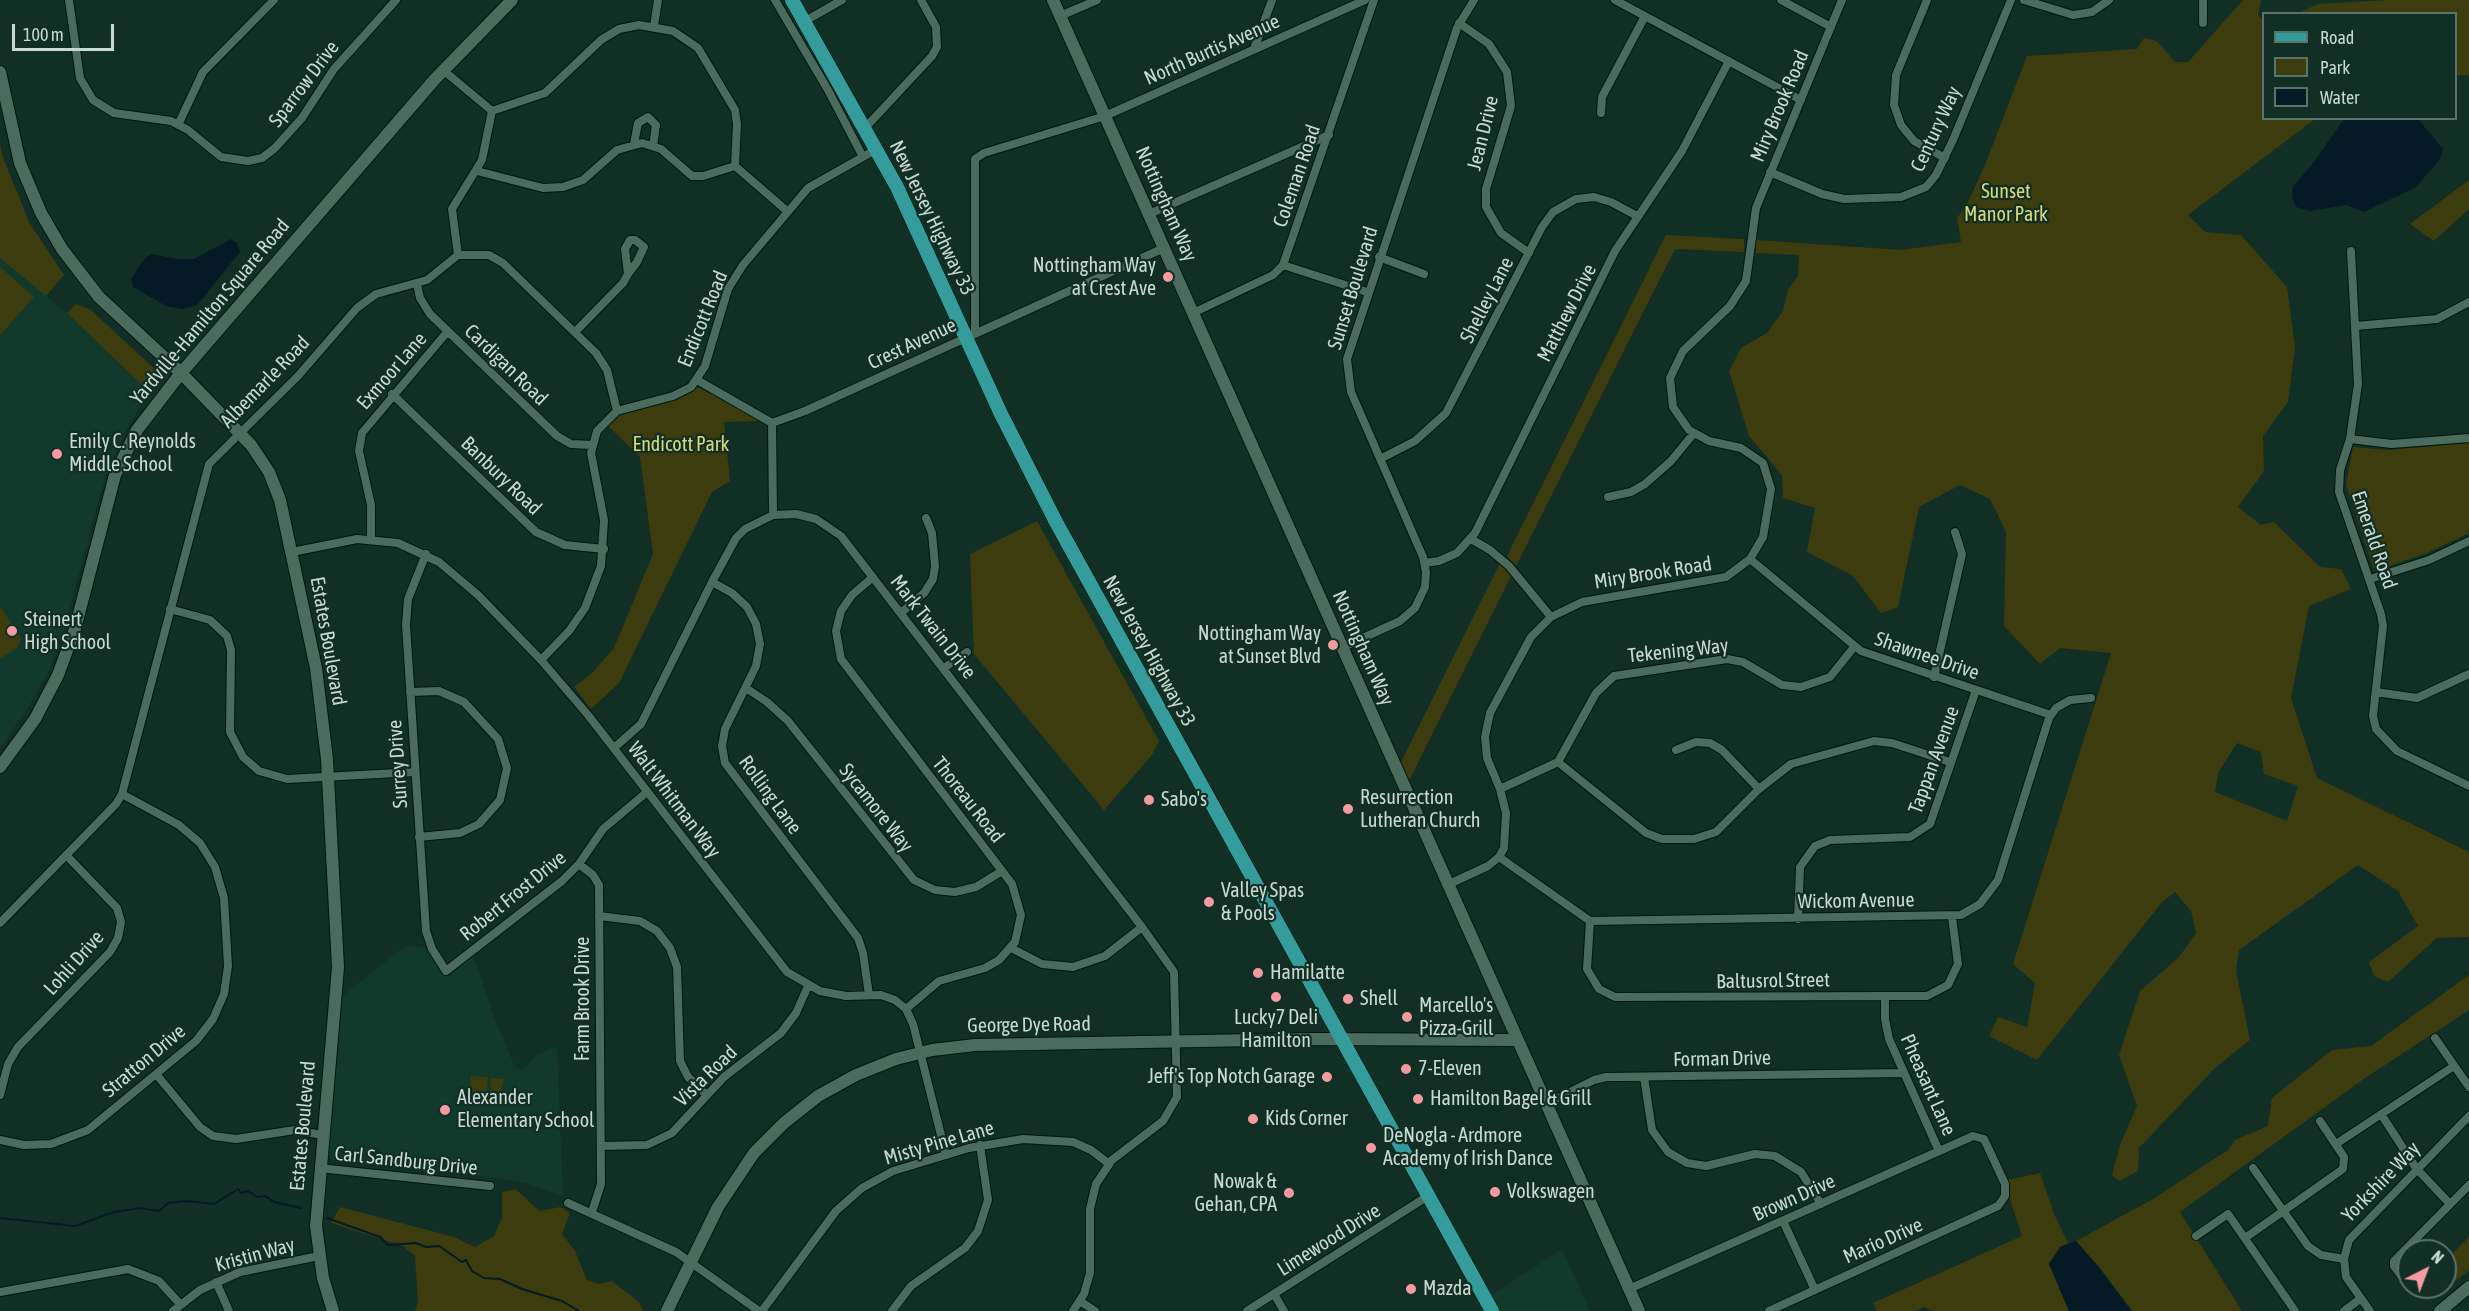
<!DOCTYPE html>
<html>
<head>
<meta charset="utf-8">
<style>
  body { margin:0 }
  #map { position:relative; width:2469px; height:1311px; overflow:hidden; background:#112f25; font-family:"Asap Condensed",sans-serif }
  canvas { display:block }
  .legend { position:absolute; left:2262px; top:12px; width:195px; height:108px; box-sizing:border-box; background:#112f25; border:2px solid #5a736a; margin:0; padding:8px 10px; list-style:none; font-size:18px; color:#c8d9d2 }
  .legend li { display:flex; align-items:center; gap:12px; height:30px }
  .legend b { width:30px; border:2px solid #5a736a }
  .north { position:absolute; left:2397px; top:1239px; width:60px; height:60px; box-sizing:border-box; background:#112f25; border:2px solid #5a736a; border-radius:50%; rotate:42deg; font-size:16px; font-weight:700; line-height:24px; text-align:center; color:#c8d9d2 }
  .north::after { content:''; display:block; margin:auto; width:21px; height:27px; background:#f49b9f; clip-path:polygon(50% 0,100% 100%,50% 72%,0 100%) }
  .scale { position:absolute; left:12px; top:24px; width:102px; height:27px; box-sizing:border-box; border:3px solid #c8d9d2; border-top:0; padding-left:8px; font-size:18px; line-height:21px; white-space:nowrap; color:#c8d9d2; -webkit-text-stroke:4px #112f25; paint-order:stroke }
</style>
</head>
<body>
<div id="map">
<canvas width="2469" height="1311"></canvas>
<ul class="legend">
<li><b style="height:8px;background:#349c9b"></b>Road</li>
<li><b style="height:16px;background:#3d3c0f"></b>Park</li>
<li><b style="height:16px;background:#041b25"></b>Water</li>
</ul>
<div class="north">N</div>
<div class="scale">100 m</div>
</div>
<script>
const ctx = document.querySelector('canvas').getContext('2d');
ctx.lineJoin = 'round';
function fillPath(path, color) { ctx.fillStyle = color; ctx.fill(path, 'evenodd'); }
const toPath = rows => new Path2D(rows.map(r => 'M' + r).join(''));
function strokePath(path, color, width, dash) { ctx.strokeStyle = color; ctx.lineWidth = width; ctx.lineCap = dash ? 'butt' : 'round'; ctx.setLineDash(dash || []); ctx.stroke(path); }
function label(font, color, halo, rows, align = 'center') {
  ctx.font = font + ' "Asap Condensed",sans-serif'; ctx.lineWidth = 4.5; ctx.setLineDash([]); ctx.textBaseline = 'middle'; ctx.strokeStyle = halo; ctx.fillStyle = color; for (const [text, x, y, turn = 0] of rows) {
    ctx.save(); ctx.translate(x, y); ctx.rotate((+turn || 0) * Math.PI / 180); ctx.textAlign = isNaN(turn) ? turn : align; if (halo) ctx.strokeText(text, 0, 0); ctx.fillText(text, 0, 0); ctx.restore();
  }
}
fillPath(toPath([
  [0,258,67,313,149,392,125,432,105,477,62,636,49,670,28,708,0,748],
  [405,946,424,947,447,977,474,956,494,1017,515,1067,522,1070,537,1054,557,1047,563,1196,525,1183,498,1178,331,1160,327,1149,342,996],
  [1562,1249,1590,1311,1501,1311,1492,1295]
]), '#113a2d');
fillPath(toPath([
  [2243,0,2261,0,2258,15,2264,20,2264,118,2315,119,2188,215,2205,232,2241,235,2287,287,2295,347,2288,402,2263,436,2264,471,2238,507,2261,525,2274,522,2320,567,2341,569,2351,589,2309,606,2291,698,2317,778,2469,852,2469,937,2437,938,2388,982,2374,976,2369,962,2418,926,2398,891,2358,865,2239,950,2236,971,2250,1040,2216,1067,2139,1148,2138,1171,2119,1181,2112,1175,2120,1145,2137,1106,2119,1055,2140,991,2179,957,2196,933,2191,911,2175,892,2162,902,2037,1060,1989,1036,1998,1017,2027,1027,2035,983,2013,964,2111,653,2060,648,2040,664,2004,626,2006,532,1990,499,1960,485,1919,507,1898,607,1881,613,1853,576,1807,552,1815,508,1783,498,1782,475,1749,436,1729,371,1741,348,1767,333,1783,311,1788,290,1798,276,1799,255,1756,253,1756,240,1901,250,1961,242,1957,218,1966,206,1985,165,2027,56,2137,49,2144,38,2157,41,2175,62,2188,62],
  [2237,743,2261,752,2264,774,2298,786,2287,821,2215,792,2219,771],
  [2389,0,2469,0,2469,75,2456,75,2456,14,2298,13,2318,4],
  [0,143,2,155,29,222,64,275,46,296,0,258],
  [2469,180,2469,209,2434,241,2410,224],
  [1666,235,1744,239,1744,252,1675,249,1516,566,1507,556],
  [0,267,34,297,0,335],
  [76,304,91,310,160,374,149,392,67,313],
  [696,386,762,421,724,422,730,481,712,492,619,683,591,709,574,687,592,673,614,648,653,554,640,457,607,425,620,413,677,399],
  [2469,443,2469,533,2427,553,2378,570,2373,567,2346,484,2353,447,2388,450],
  [1037,521,1159,741,1152,755,1104,810,974,654,970,554],
  [1500,563,1511,576,1408,783,1400,764],
  [0,606,21,639,17,648,0,659],
  [2469,975,2469,1010,2365,1078,2180,1212,2242,1311,2132,1311,2076,1241,2153,1199,2228,1150,2235,1140,2268,1126,2272,1098,2332,1050,2371,1046],
  [471,1076,488,1077,487,1093,471,1092],
  [491,1078,504,1079,499,1103,490,1102],
  [2040,1173,2054,1214,2068,1243,2060,1247,2049,1264,2069,1311,1934,1311,1924,1307,1915,1311,1877,1311,1873,1303,2022,1236,2004,1181],
  [516,1189,539,1211,561,1207,570,1213,562,1234,575,1251,587,1280,599,1284,612,1281,639,1302,643,1311,415,1311,418,1302,415,1256,403,1246,331,1223,340,1207,454,1237,475,1247,494,1236,502,1218,502,1192],
  [2469,1237,2469,1270,2434,1298,2426,1297,2421,1287,2445,1287,2445,1261]
]), '#3d3c0f');
fillPath(toPath([
  [2344,119,2418,119,2443,149,2440,159,2416,187,2364,212,2347,205,2310,211,2296,207,2292,198,2293,186,2311,166],
  [231,239,237,243,240,252,197,305,183,309,166,306,133,287,131,279,142,262,151,254,178,259,194,259],
  [2076,1241,2099,1267,2132,1311,2069,1311,2049,1264,2060,1247]
]), '#041b25');
strokePath(toPath([
  [0,1218,75,1226,114,1212,141,1208,159,1211,168,1203,186,1201,214,1204,238,1189,241,1193,248,1191,257,1197,265,1196,274,1202,301,1208],
  [327,1218,380,1237,388,1245,416,1243,426,1247,439,1246,462,1262,466,1260,472,1271,484,1278,500,1279,522,1289,562,1301,579,1311]
]), '#041b25', 2);
const street = toPath([
  [69,0,80,78,93,100,114,113,171,121,188,130,221,157,248,161,262,158,275,148,302,118,334,69,396,0],
  [775,0,828,90,863,157],
  [1615,0,1801,100],
  [1781,0,1831,27],
  [1927,0,1896,75,1894,105,1901,125,1914,141,1945,158],
  [2024,0,2073,15,2092,12,2109,0],
  [2203,0,2203,23],
  [1060,16,1097,0],
  [805,21,842,0],
  [1459,23,1489,44,1507,72,1511,106,1486,189,1486,207,1501,233,1529,253],
  [654,26,658,0],
  [1254,49,1272,0],
  [443,70,492,111],
  [492,111,545,93,601,40,619,29,639,25,673,31,698,48,735,110,737,124,735,166,787,211],
  [1601,113,1602,97,1645,16],
  [178,125,203,72,274,0],
  [866,127,932,56,937,47,936,27,921,0],
  [634,144,638,123,648,117,656,125,653,146],
  [477,171,543,188,563,187,583,180,617,150,642,143,661,149,692,176,703,176,735,166],
  [1770,172,1822,194,1844,199,1901,197,1926,187,1936,175,1953,140,2011,0],
  [1149,214,1329,135],
  [2351,251,2358,384,2350,439,2340,470,2339,492,2381,614,2383,626,2373,716,2376,729,2397,751,2469,786],
  [458,255,452,209,482,160,492,111],
  [1379,257,1424,274],
  [1283,265,1367,292],
  [417,284,420,298,430,314,557,436,571,444,592,445],
  [1193,313,1273,275,1283,265,1374,0],
  [2355,326,2437,319,2469,302],
  [575,332,623,283,628,274,637,262,644,247,635,240,630,240,625,249,628,274],
  [975,333,975,159,984,153,1105,116,1365,0],
  [697,380,772,423,773,515],
  [392,394,536,532,565,545,604,549],
  [772,423,805,411,1164,248],
  [2350,439,2392,444,2469,438],
  [1380,459,1415,441,1446,413,1542,227,1553,212,1576,199,1594,197,1611,202,1637,216],
  [1608,497,1631,492,1645,484,1671,461,1694,433],
  [371,539,371,505,359,451,362,433,448,331],
  [1471,539,1490,550,1509,566,1551,617],
  [292,552,357,539,398,543,439,562,478,595,541,660,588,715,787,972,820,991,846,996,881,995,895,1000,906,1009,913,1024,946,1155],
  [426,554,408,599,406,625,426,931,432,949,446,971,562,881,579,864,603,829,647,792],
  [1750,559,1861,651,2051,715],
  [1425,563,1439,561,1457,553,1475,533,1615,251,1682,151,1729,61],
  [873,577,852,595,841,611,836,631,841,659,1012,884,1021,915,1015,942,999,960,985,968,939,981,906,1009],
  [2370,579,2429,560,2469,541],
  [712,582,732,593,747,607,756,624,760,644,756,666,725,729,722,746,725,763,858,938,863,953,869,995],
  [170,609,210,620,227,636,231,650,230,732,243,757,259,771,287,779,415,772],
  [901,613,924,593,933,579,935,566,932,533,926,518],
  [1341,648,1400,621,1415,608,1425,587,1426,572,1423,557,1351,392,1347,359,1457,28,1474,0],
  [541,660,569,631,585,608,601,566,604,520,591,453,597,431,617,411,673,396,691,387,705,366,728,289,743,265,808,188,877,149],
  [944,668,967,652],
  [1934,677,1962,554,1955,532],
  [746,688,767,702,788,721,914,880,935,890,955,892,976,887,1002,871],
  [410,692,439,691,464,702,498,739,507,768,500,800,479,824,460,833,419,837],
  [2376,692,2417,698,2469,674],
  [614,748,641,724,712,582,736,538,745,529,773,515,796,514,816,519,841,536,1142,927,1174,972,1177,1097,1163,1121,1112,1160,1096,1184,1090,1209,1090,1273,1084,1294,1073,1311],
  [1676,750,1696,742,1710,743,1722,750,1759,789],
  [1558,762,1646,833,1662,839,1694,839,1716,832,1759,789,1791,764,1874,741,1892,743,1950,762],
  [1500,789,1558,762,1596,693,1614,676,1727,659,1743,662,1782,685,1801,687,1830,677,1854,647],
  [1499,857,1590,921,1961,915,1980,904,1998,880,2049,718,2056,708,2070,700,2091,698],
  [579,864,593,875,599,885,601,1184,592,1212],
  [1447,885,1488,866,1499,857,1504,848,1506,813,1500,789,1487,758,1485,737,1490,713,1531,637,1551,617,1582,602,1726,577,1750,559,1763,537,1771,489,1763,463,1741,448,1709,441,1689,430,1673,407,1670,378,1683,351,1730,306,1746,281,1756,208,1842,0],
  [599,916,640,921,657,931,670,948,677,967,680,1061,688,1077,707,1095],
  [1798,919,1800,867,1815,846,1830,840,1910,837,1930,824,1976,690],
  [1590,921,1587,969,1599,989,1615,997,1885,996,1927,996,1948,985,1958,964,1952,917],
  [0,923,116,804,122,794,209,464,298,376,357,308,376,294,427,280,458,255,489,255,503,263,596,353,607,370,617,411],
  [1011,948,1042,964,1073,967,1105,956,1142,927],
  [1885,996,1885,1019,1889,1039,1939,1151],
  [2435,1038,2469,1087],
  [156,1074,200,1127,213,1136,236,1139,295,1130,322,1135],
  [1644,1077,1652,1130,1668,1152,1687,1163,1706,1166,1755,1154,1775,1156,1801,1172,1821,1204],
  [0,1095,8,1064,18,1047,110,952,118,938,121,922,117,908,66,855],
  [1546,1104,1594,1080,1606,1077,1904,1073],
  [2381,1114,2416,1168,2450,1204],
  [0,1140,24,1145,51,1144,88,1130,196,1041,213,1019,224,994,228,966,224,898,215,867,200,843,179,825,122,794],
  [2336,1144,2454,1066],
  [601,1146,647,1145,672,1133,724,1077,781,1033,796,1013,808,986],
  [319,1168,490,1186],
  [2253,1168,2308,1246,2321,1255,2344,1259],
  [568,1203,676,1252,759,1311],
  [1783,1221,1815,1290],
  [2196,1236,2228,1214,2295,1311],
  [2245,1238,2343,1169,2344,1157,2320,1121],
  [216,1282,229,1311],
  [2409,1286,2394,1266,2394,1261,2469,1185],
  [1629,1289,1973,1136,1984,1139,2005,1184,2005,1196,1998,1206,1769,1311],
  [0,1292,128,1269,159,1281,180,1304],
  [1274,1294,1284,1311],
  [1080,1301,1095,1311],
  [173,1311,200,1290,240,1272,319,1256],
  [762,1311,836,1211,862,1188,893,1171,969,1148,1023,1139,1073,1142,1091,1150,1108,1163],
  [892,1311,911,1286,965,1248,978,1231,988,1200,980,1145],
  [1247,1311,1428,1196],
  [2344,1311,2360,1299],
  [2370,1311,2346,1277,2344,1259,2349,1240,2469,1116]
]);
const secondary = toPath([
  [1053,0,1639,1311],
  [0,72,20,163,41,213,62,249,99,297,181,373,251,445,269,472,280,500,316,668,327,759,338,967,316,1226,323,1278,333,1311],
  [0,767,35,719,58,675,75,629,115,475,137,430,181,373,435,79,512,0],
  [667,1311,718,1207,754,1153,784,1123,818,1096,856,1075,896,1059,932,1050,975,1045,1314,1039,1517,1040],
  [2440,1311,2469,1287]
]);
const primary = toPath([
  [792,0,897,187,1001,414,1056,522,1492,1311]
]);
strokePath(street, '#00170e', 10);
strokePath(secondary, '#00170e', 14);
strokePath(primary, '#00170e', 15);
strokePath(street, '#4c6b5f', 8);
strokePath(secondary, '#4c6b5f', 12);
strokePath(primary, '#349c9b', 14);
for (const [x, y, r, color] of [
  [1168,277,6,"#f49b9f"],
  [57,454,6,"#f49b9f"],
  [12,631,6,"#f49b9f"],
  [1333,645,6,"#f49b9f"],
  [1149,800,6,"#f49b9f"],
  [1348,809,6,"#f49b9f"],
  [1209,902,6,"#f49b9f"],
  [1258,973,6,"#f49b9f"],
  [1276,997,6,"#f49b9f"],
  [1348,999,6,"#f49b9f"],
  [1407,1017,6,"#f49b9f"],
  [1406,1069,6,"#f49b9f"],
  [1327,1077,6,"#f49b9f"],
  [1418,1099,6,"#f49b9f"],
  [445,1110,6,"#f49b9f"],
  [1253,1119,6,"#f49b9f"],
  [1371,1148,6,"#f49b9f"],
  [1495,1192,6,"#f49b9f"],
  [1289,1193,6,"#f49b9f"],
  [1411,1289,6,"#f49b9f"]
]) { const dot = new Path2D(); dot.arc(x, y, r, 0, 2 * Math.PI); ctx.fillStyle = color; ctx.fill(dot); strokePath(dot, '#112f25', 2); }
label('20px', '#c8d9d2', '#112f25', [
  ["North Burtis Avenue",1212,50,-24],
  ["Sparrow Drive",304,84,-53],
  ["Miry Brook Road",1780,106,-67],
  ["Century Way",1936,129,-65],
  ["Jean Drive",1483,133,-76],
  ["Coleman Road",1297,176,-71],
  ["Nottingham Way",1166,204,66],
  ["New Jersey Highway 33",932,218,64],
  ["Sunset Boulevard",1353,288,-73],
  ["Shelley Lane",1487,300,-63],
  ["Yardville-Hamilton Square Road",210,312,-50],
  ["Matthew Drive",1567,313,-63],
  ["Endicott Road",703,319,-68],
  ["Crest Avenue",912,344,-25],
  ["Cardigan Road",506,365,44],
  ["Exmoor Lane",392,371,-49],
  ["Albemarle Road",265,382,-46],
  ["Banbury Road",501,476,44],
  ["Emerald Road",2374,540,71],
  ["Miry Brook Road",1653,573,-9],
  ["Mark Twain Drive",933,627,52],
  ["Estates Boulevard",328,641,80],
  ["Nottingham Way",1363,648,66],
  ["New Jersey Highway 33",1149,651,61],
  ["Tekening Way",1678,651,-6],
  ["Shawnee Drive",1927,656,19],
  ["Tappan Avenue",1934,760,-70],
  ["Surrey Drive",398,764,-94],
  ["Rolling Lane",770,795,54],
  ["Walt Whitman Way",674,800,53],
  ["Thoreau Road",968,800,52],
  ["Sycamore Way",876,808,52],
  ["Robert Frost Drive",513,896,-39],
  ["Wickom Avenue",1856,901,-1],
  ["Lohli Drive",74,963,-48],
  ["Baltusrol Street",1773,981,-1],
  ["Farm Brook Drive",583,999,-90],
  ["George Dye Road",1029,1025,-1],
  ["Forman Drive",1722,1059,-1],
  ["Stratton Drive",144,1061,-40],
  ["Vista Road",706,1076,-44],
  ["Pheasant Lane",1928,1085,66],
  ["Estates Boulevard",303,1126,-85],
  ["Misty Pine Lane",939,1143,-16],
  ["Carl Sandburg Drive",406,1161,6],
  ["Yorkshire Way",2381,1182,-46],
  ["Brown Drive",1794,1198,-24],
  ["Limewood Drive",1329,1240,-32],
  ["Mario Drive",1883,1241,-24],
  ["Kristin Way",255,1255,-15]
]);
label('20px', '#dad97a', '#112f25', [
  ["Sunset",2006,192],
  ["Manor Park",2006,215],
  ["Endicott Park",681,445]
]);
label('20px', '#c8d9d2', '#112f25', [
  ["Nottingham Way",1156,266,"right"],
  ["at Crest Ave",1156,289,"right"],
  ["Emily C. Reynolds",69,442],
  ["Middle School",69,465],
  ["Steinert",24,620],
  ["High School",24,643],
  ["Nottingham Way",1321,634,"right"],
  ["at Sunset Blvd",1321,657,"right"],
  ["Resurrection",1360,798],
  ["Lutheran Church",1360,821],
  ["Sabo's",1161,800],
  ["Valley Spas",1221,891],
  ["& Pools",1221,914],
  ["Hamilatte",1270,973],
  ["Shell",1360,999],
  ["Marcello's",1419,1006],
  ["Pizza-Grill",1419,1029],
  ["Lucky7 Deli",1276,1018,"center"],
  ["Hamilton",1276,1041,"center"],
  ["7-Eleven",1418,1069],
  ["Jeff's Top Notch Garage",1315,1077,"right"],
  ["Alexander",457,1098],
  ["Elementary School",457,1121],
  ["Hamilton Bagel & Grill",1430,1099],
  ["Kids Corner",1265,1119],
  ["DeNogla - Ardmore",1383,1136],
  ["Academy of Irish Dance",1383,1159],
  ["Nowak &",1277,1182,"right"],
  ["Gehan, CPA",1277,1205,"right"],
  ["Volkswagen",1507,1192],
  ["Mazda",1423,1289]
], 'left');
</script>
</body>
</html>
